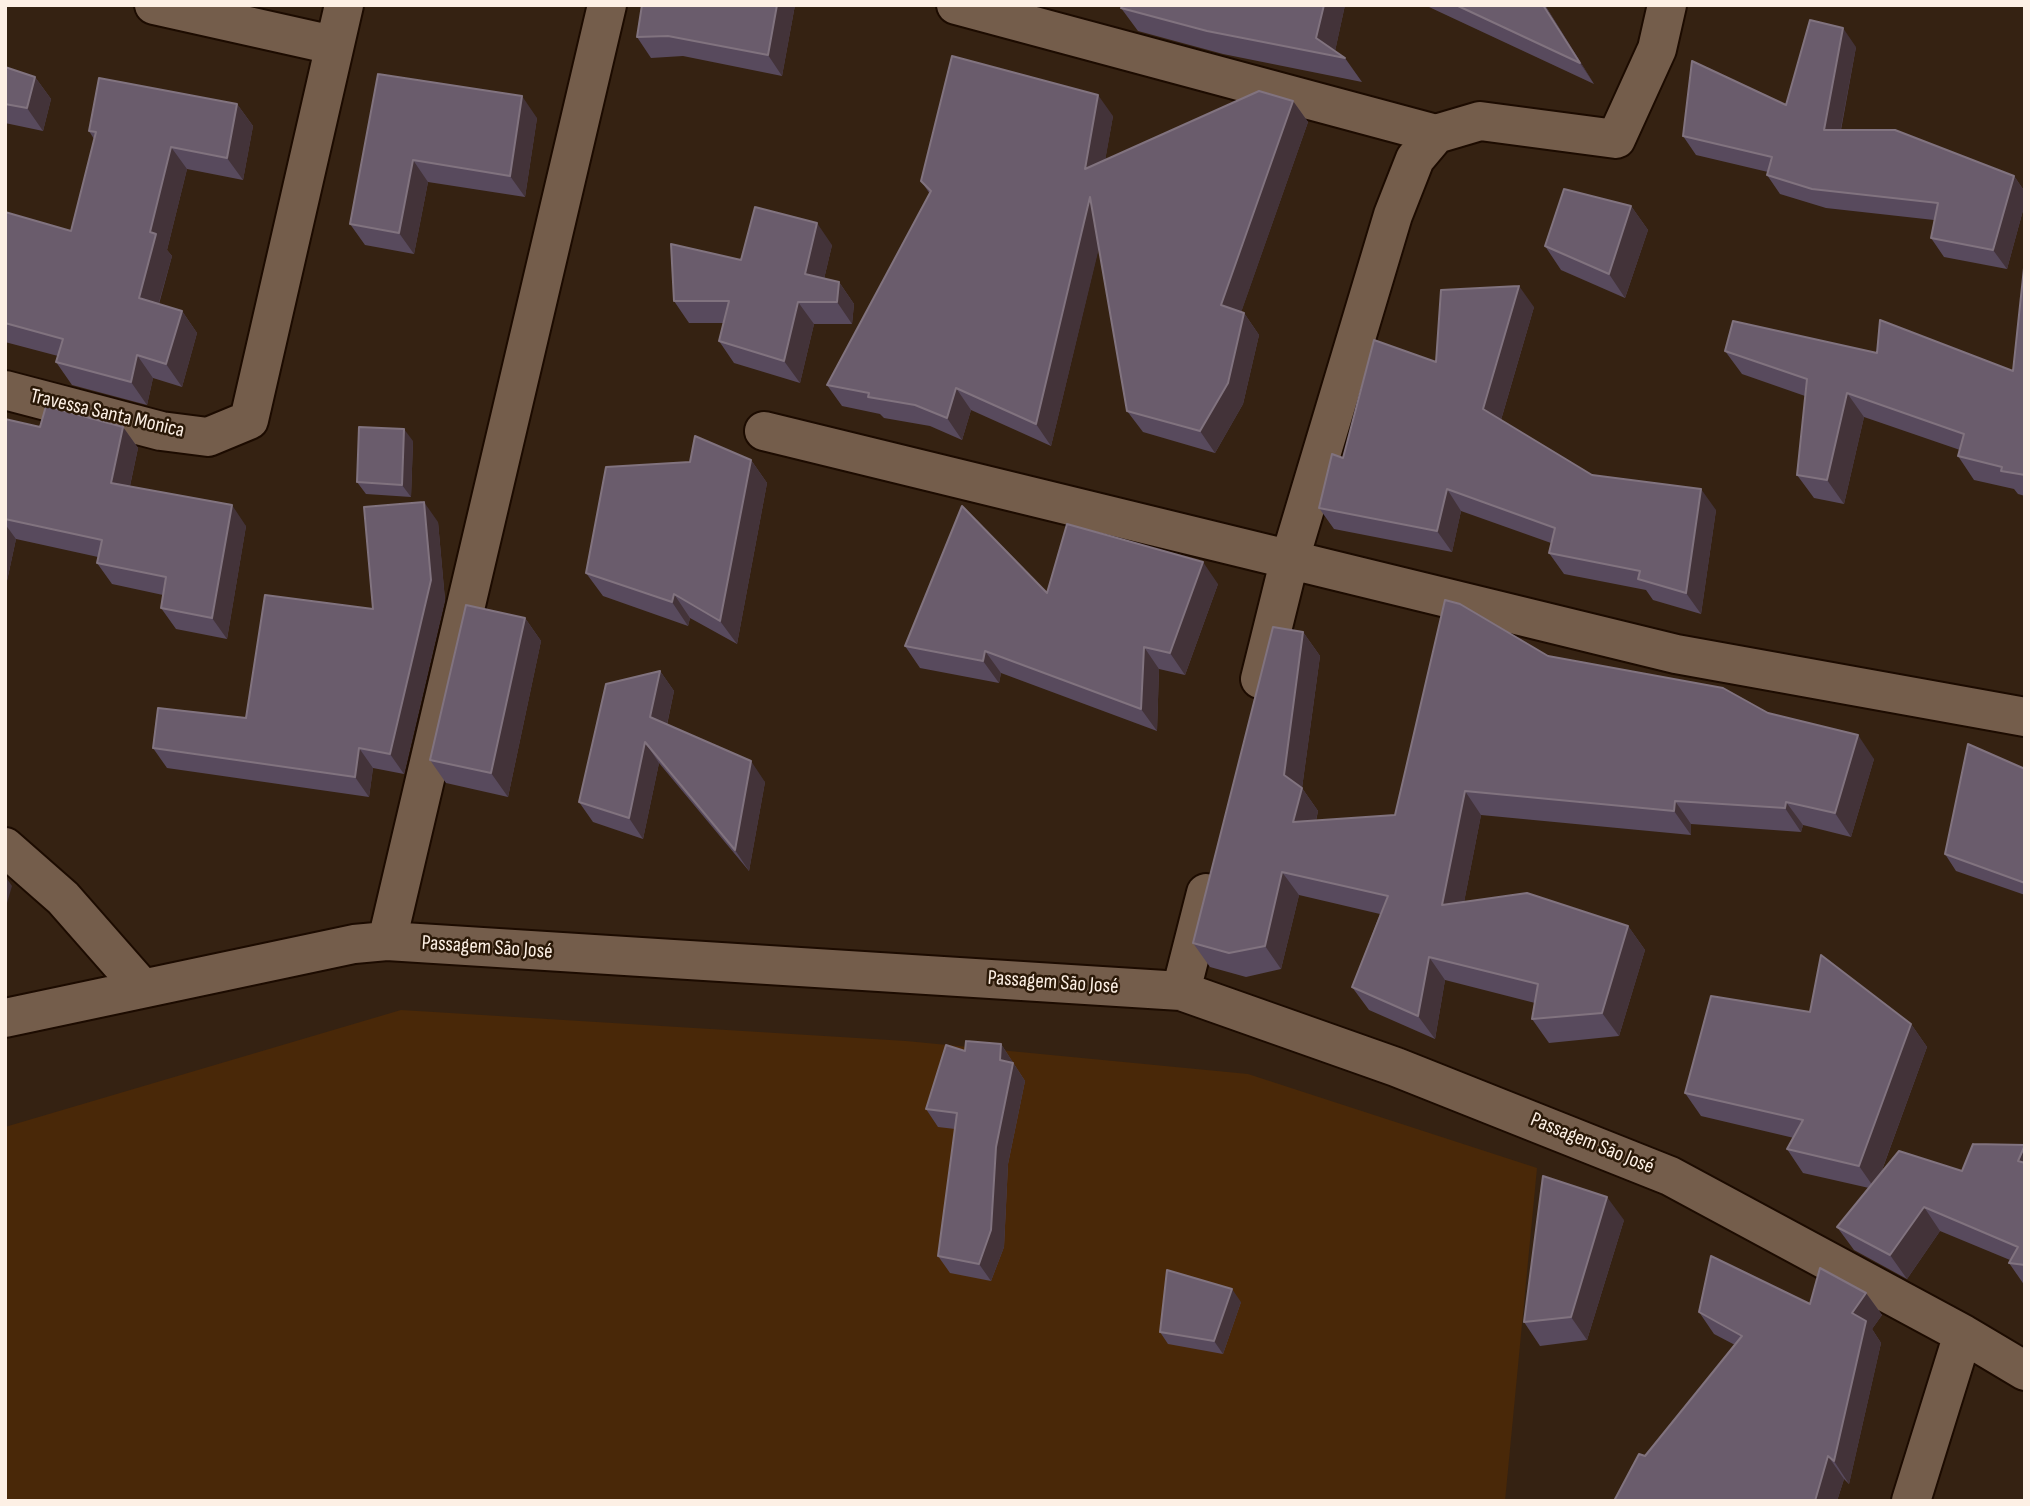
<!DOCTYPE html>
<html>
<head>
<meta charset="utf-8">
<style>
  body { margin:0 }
  #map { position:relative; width:2030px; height:1506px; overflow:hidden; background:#352212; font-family:"Sofia Sans Condensed",sans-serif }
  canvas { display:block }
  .frame { position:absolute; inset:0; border:7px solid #fdf0e5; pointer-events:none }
</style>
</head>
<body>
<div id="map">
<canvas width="2030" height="1506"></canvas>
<div class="frame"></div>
</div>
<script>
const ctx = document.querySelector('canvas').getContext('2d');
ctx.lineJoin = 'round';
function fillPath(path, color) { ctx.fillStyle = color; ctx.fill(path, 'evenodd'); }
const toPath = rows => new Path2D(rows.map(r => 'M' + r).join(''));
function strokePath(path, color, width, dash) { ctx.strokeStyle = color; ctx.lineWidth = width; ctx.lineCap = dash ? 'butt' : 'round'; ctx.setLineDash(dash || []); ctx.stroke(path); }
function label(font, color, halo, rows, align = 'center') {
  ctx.font = font + ' "Sofia Sans Condensed",sans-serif'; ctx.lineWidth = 5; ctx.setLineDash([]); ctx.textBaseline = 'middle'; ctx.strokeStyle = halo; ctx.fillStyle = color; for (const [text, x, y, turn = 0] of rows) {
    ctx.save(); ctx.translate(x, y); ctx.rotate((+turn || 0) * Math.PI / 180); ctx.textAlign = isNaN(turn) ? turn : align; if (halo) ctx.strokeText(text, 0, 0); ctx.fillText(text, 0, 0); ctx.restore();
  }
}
fillPath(toPath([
  [401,1010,906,1041,1248,1074,1537,1168,1505,1501,5,1501,5,1127]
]), '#492808');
const street = toPath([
  [154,5,333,45],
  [956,5,1436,134,1480,121,1616,139,1657,49,1667,5],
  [5,390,161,431,208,437,249,420,344,5],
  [764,431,1676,654,2025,717],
  [1260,679,1289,562,1393,215,1415,159,1436,134],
  [5,847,63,898,142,988],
  [387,941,607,5],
  [1181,991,1206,893],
  [5,1018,354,944,387,941,1181,991,1396,1067,1670,1176,1963,1334,2025,1371],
  [1911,1501,1963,1334]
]);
strokePath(street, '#1c0b00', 42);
strokePath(street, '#745d4b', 38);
fillPath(toPath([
  [795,5,782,76,683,56,651,58,637,37],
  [1123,5,1345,5,1335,51,1345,58,1362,82,1223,54,1138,31,1121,8],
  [1428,5,1545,5,1594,84,1429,7],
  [1856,47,1841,130,2014,176,2025,192,2025,203,2007,269,1944,257,1931,238,1934,220,1826,208,1780,194,1767,175,1768,172,1696,155,1683,136,1786,105],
  [5,67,35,77,51,99,43,131,5,123],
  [378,74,537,118,525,197,428,182,414,254,365,245,350,224],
  [1293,101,1308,122,1241,312,1244,313,1259,335,1243,404,1215,453,1143,432,1127,411,1099,246,1051,446,971,410,962,440,930,426,884,418,880,414,842,406,827,385,930,194,921,181,1113,116,1105,160],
  [237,104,253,126,243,180,187,169,167,250,172,256,159,304,182,311,197,333,182,387,153,378,147,405,72,385,56,362,58,356,5,342,5,212,71,231,94,139,89,131],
  [1631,206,1648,230,1625,298,1561,270,1545,246],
  [832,245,824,279,839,282,854,304,852,324,814,324,800,383,734,363,719,341,724,323,689,323,674,301,741,260],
  [2025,268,2025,496,2018,494,2014,489,1974,480,1958,456,1960,450,1864,417,1844,504,1814,498,1797,475,1805,396,1742,374,1725,351,1877,353,2013,371],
  [1534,307,1501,420,1592,475,1716,510,1701,614,1653,600,1646,590,1564,574,1549,553,1551,543,1461,511,1452,552,1334,529,1319,508,1343,458,1436,362],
  [5,419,40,427,123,427,138,448,130,486,246,526,227,639,176,629,161,608,163,595,112,584,97,563,98,557,16,539,5,590],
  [413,441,411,497,366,494,357,482],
  [751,460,767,483,737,644,690,618,688,626,603,596,586,573],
  [438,522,445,600,404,774,373,768,369,797,167,768,153,748,246,718,373,609],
  [1218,584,1185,675,1159,669,1157,731,1001,673,999,683,920,668,905,646,1047,593],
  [525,618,541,641,508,797,446,783,430,760],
  [1303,632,1320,656,1302,788,1318,811,1316,821,1395,815,1548,656,1768,713,1874,759,1851,837,1803,825,1801,832,1691,824,1691,835,1481,815,1464,902,1628,926,1645,950,1619,1036,1549,1043,1532,1019,1535,1003,1445,980,1435,1039,1369,1010,1352,987,1380,914,1299,895,1281,969,1246,977,1210,967,1193,943],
  [660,671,674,691,667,725,765,782,749,871,659,763,643,839,593,822,579,802],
  [2025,769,2025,895,1956,871,1945,854],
  [1810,1012,1911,1024,1927,1047,1881,1173,1962,1171,2025,1145,2025,1286,2009,1263,2010,1260,1940,1231,1907,1279,1854,1250,1837,1227,1869,1188,1803,1173,1787,1149,1794,1138,1701,1116,1685,1093],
  [1001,1044,1025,1081,1008,1164,1004,1247,991,1281,950,1273,938,1256,955,1129,938,1127,926,1109,965,1051],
  [1624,1220,1587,1340,1540,1346,1524,1322],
  [1866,1293,1882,1315,1872,1329,1881,1343,1849,1484,1844,1479,1837,1501,1614,1501,1645,1456,1735,1345,1714,1334,1699,1312,1810,1304],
  [1241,1302,1223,1354,1168,1344,1160,1332]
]), '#584a5d');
fillPath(toPath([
  [777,5,795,5,782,76,768,55],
  [1324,5,1345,5,1334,56,1316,38],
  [1543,5,1545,5,1594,84,1580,63],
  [1843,28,1856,47,1837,149,1824,130],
  [35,77,51,99,43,131,27,108],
  [1098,95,1113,116,1100,190,1085,169],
  [522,96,537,118,525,197,510,176],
  [1293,101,1308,122,1236,327,1221,305],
  [237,104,253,126,243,180,227,158],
  [171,147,187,169,167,250,172,256,154,320,139,298,150,232],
  [413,160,428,182,414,254,399,233],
  [2014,176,2025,192,2025,203,2007,269,1993,250],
  [1090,197,1106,219,1051,446,1036,424],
  [1631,206,1648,230,1625,298,1609,274],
  [817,223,832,245,820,296,805,274],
  [839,282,854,304,852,324,837,302],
  [1519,286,1534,307,1498,430,1483,409],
  [798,302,814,324,800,383,784,361],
  [182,311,197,333,182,387,166,364],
  [1244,313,1259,335,1243,404,1215,453,1200,431],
  [137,355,153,378,147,405,131,382],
  [956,388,971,410,962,440,947,418],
  [1847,393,1864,417,1844,504,1827,480],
  [123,427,138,448,126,504,111,483],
  [404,429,413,441,411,497,402,485],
  [751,460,767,483,737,644,720,621],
  [1447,489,1461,511,1452,552,1437,531],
  [1701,489,1716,510,1701,614,1686,593],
  [424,502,438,522,445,600,404,774,390,754],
  [232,505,246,526,227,639,212,618],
  [5,524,16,539,5,590],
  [1203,562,1218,584,1185,675,1170,653],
  [674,594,690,618,688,626,672,602],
  [525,618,541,641,508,797,491,773],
  [1303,632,1320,656,1302,788,1318,811,1310,846,1293,822,1284,775],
  [1144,647,1159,669,1157,731,1141,709],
  [985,651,1001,673,999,683,983,661],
  [660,671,674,691,664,738,650,717],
  [1858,735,1874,759,1851,837,1835,813],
  [645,742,659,763,643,839,629,818],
  [359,748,373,768,369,797,355,777],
  [751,761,765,782,749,871,735,850],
  [1465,791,1481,815,1459,928,1442,905],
  [1675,801,1691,824,1691,835,1674,811],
  [1786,802,1803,825,1801,832,1785,808],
  [1282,872,1299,895,1281,969,1265,946],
  [5,876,12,886,5,910],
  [1628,926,1645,950,1619,1036,1602,1013],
  [1429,957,1445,980,1435,1039,1418,1016],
  [1911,1024,1927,1047,1875,1189,1859,1166],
  [1001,1044,1025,1081,1008,1164,1004,1247,991,1281,979,1264],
  [2025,1145,2025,1171,2018,1161],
  [1607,1197,1624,1220,1587,1340,1571,1317],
  [1924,1207,1940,1231,1907,1279,1890,1255],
  [1232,1289,1241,1302,1223,1354,1214,1341],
  [1866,1293,1882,1315,1872,1329,1881,1343,1849,1484,1834,1461,1852,1313],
  [1828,1456,1844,1479,1837,1501,1815,1501]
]), '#433339');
const building = toPath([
  [642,5,777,5,768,55,668,36,637,37,642,5],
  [1123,5,1324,5,1316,38,1345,58,1207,31,1121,8,1123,5],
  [1456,5,1543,5,1580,63,1456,5],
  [1810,20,1843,28,1824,130,1895,130,2014,176,1993,250,1931,238,1938,203,1812,189,1767,175,1772,157,1683,136,1692,61,1786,105,1810,20],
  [952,56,1098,95,1085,169,1259,91,1293,101,1221,305,1244,313,1228,383,1200,431,1127,411,1090,197,1036,424,956,388,947,418,915,405,868,397,869,393,827,385,931,191,921,181,952,56],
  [5,67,35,77,27,108,5,104,5,67],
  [378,74,522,96,510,176,413,160,399,233,350,224,378,74],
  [99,78,237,104,227,158,171,147,150,232,156,234,139,298,182,311,166,364,137,355,131,382,56,362,63,339,5,323,5,212,71,231,96,132,89,131,99,78],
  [1564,189,1631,206,1609,274,1545,246,1564,189],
  [755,207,817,223,805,274,839,282,837,302,798,302,784,361,719,341,729,301,674,301,671,244,741,260,755,207],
  [2024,268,2025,475,2001,471,2002,467,1958,456,1964,434,1847,393,1827,480,1797,475,1807,379,1725,351,1733,321,1877,353,1880,320,2013,371,2024,268],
  [1519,286,1483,409,1592,475,1701,489,1686,593,1638,579,1640,571,1549,553,1555,528,1447,489,1437,531,1319,508,1332,454,1343,458,1374,340,1436,362,1441,290,1519,286],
  [46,406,123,427,111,483,232,505,212,618,161,608,166,577,97,563,102,540,5,519,5,419,40,427,46,406],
  [359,427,404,429,402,485,357,482,359,427],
  [695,436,751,460,720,621,674,594,672,602,586,573,606,467,690,462,695,436],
  [424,502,431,580,390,754,359,748,355,777,153,748,158,708,246,718,265,595,373,609,364,507,424,502],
  [962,506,1047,593,1067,524,1203,562,1170,653,1144,647,1141,709,985,651,983,661,905,646,962,506],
  [1445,600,1460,604,1548,656,1723,688,1768,713,1858,735,1835,813,1786,802,1785,808,1675,801,1674,811,1465,791,1442,905,1527,893,1628,926,1602,1013,1532,1019,1538,984,1429,957,1418,1016,1352,987,1388,896,1282,872,1265,946,1229,953,1193,943,1273,627,1303,632,1284,775,1302,788,1293,822,1395,815,1445,600],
  [466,605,525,618,491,773,430,760,466,605],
  [660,671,650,717,751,761,735,850,645,742,629,818,579,802,606,684,660,671],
  [1968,744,2025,769,2025,883,1945,854,1968,744],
  [1821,955,1911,1024,1859,1166,1787,1149,1803,1120,1685,1093,1711,996,1810,1012,1821,955],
  [966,1041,1001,1044,1000,1060,1013,1063,996,1147,991,1230,979,1264,938,1256,957,1113,926,1109,946,1045,965,1051,966,1041],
  [1973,1144,2025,1145,2018,1161,2025,1163,2025,1265,2009,1263,2018,1247,1924,1207,1890,1255,1837,1227,1899,1151,1962,1171,1973,1144],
  [1543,1176,1607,1197,1571,1317,1524,1322,1543,1176],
  [1711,1256,1810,1304,1820,1268,1866,1293,1852,1313,1866,1321,1834,1461,1828,1456,1815,1501,1614,1501,1639,1454,1645,1456,1742,1336,1699,1312,1711,1256],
  [1167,1270,1232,1289,1214,1341,1160,1332,1167,1270]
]);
fillPath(building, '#6a5c6c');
strokePath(building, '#81737f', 2);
label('21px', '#fdf0e5', '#2b1908', [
  ["Travessa Santa Monica",107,414,13],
  ["Passagem São José",487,948,4],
  ["Passagem São José",1053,983,4],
  ["Passagem São José",1592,1144,22]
]);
</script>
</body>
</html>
